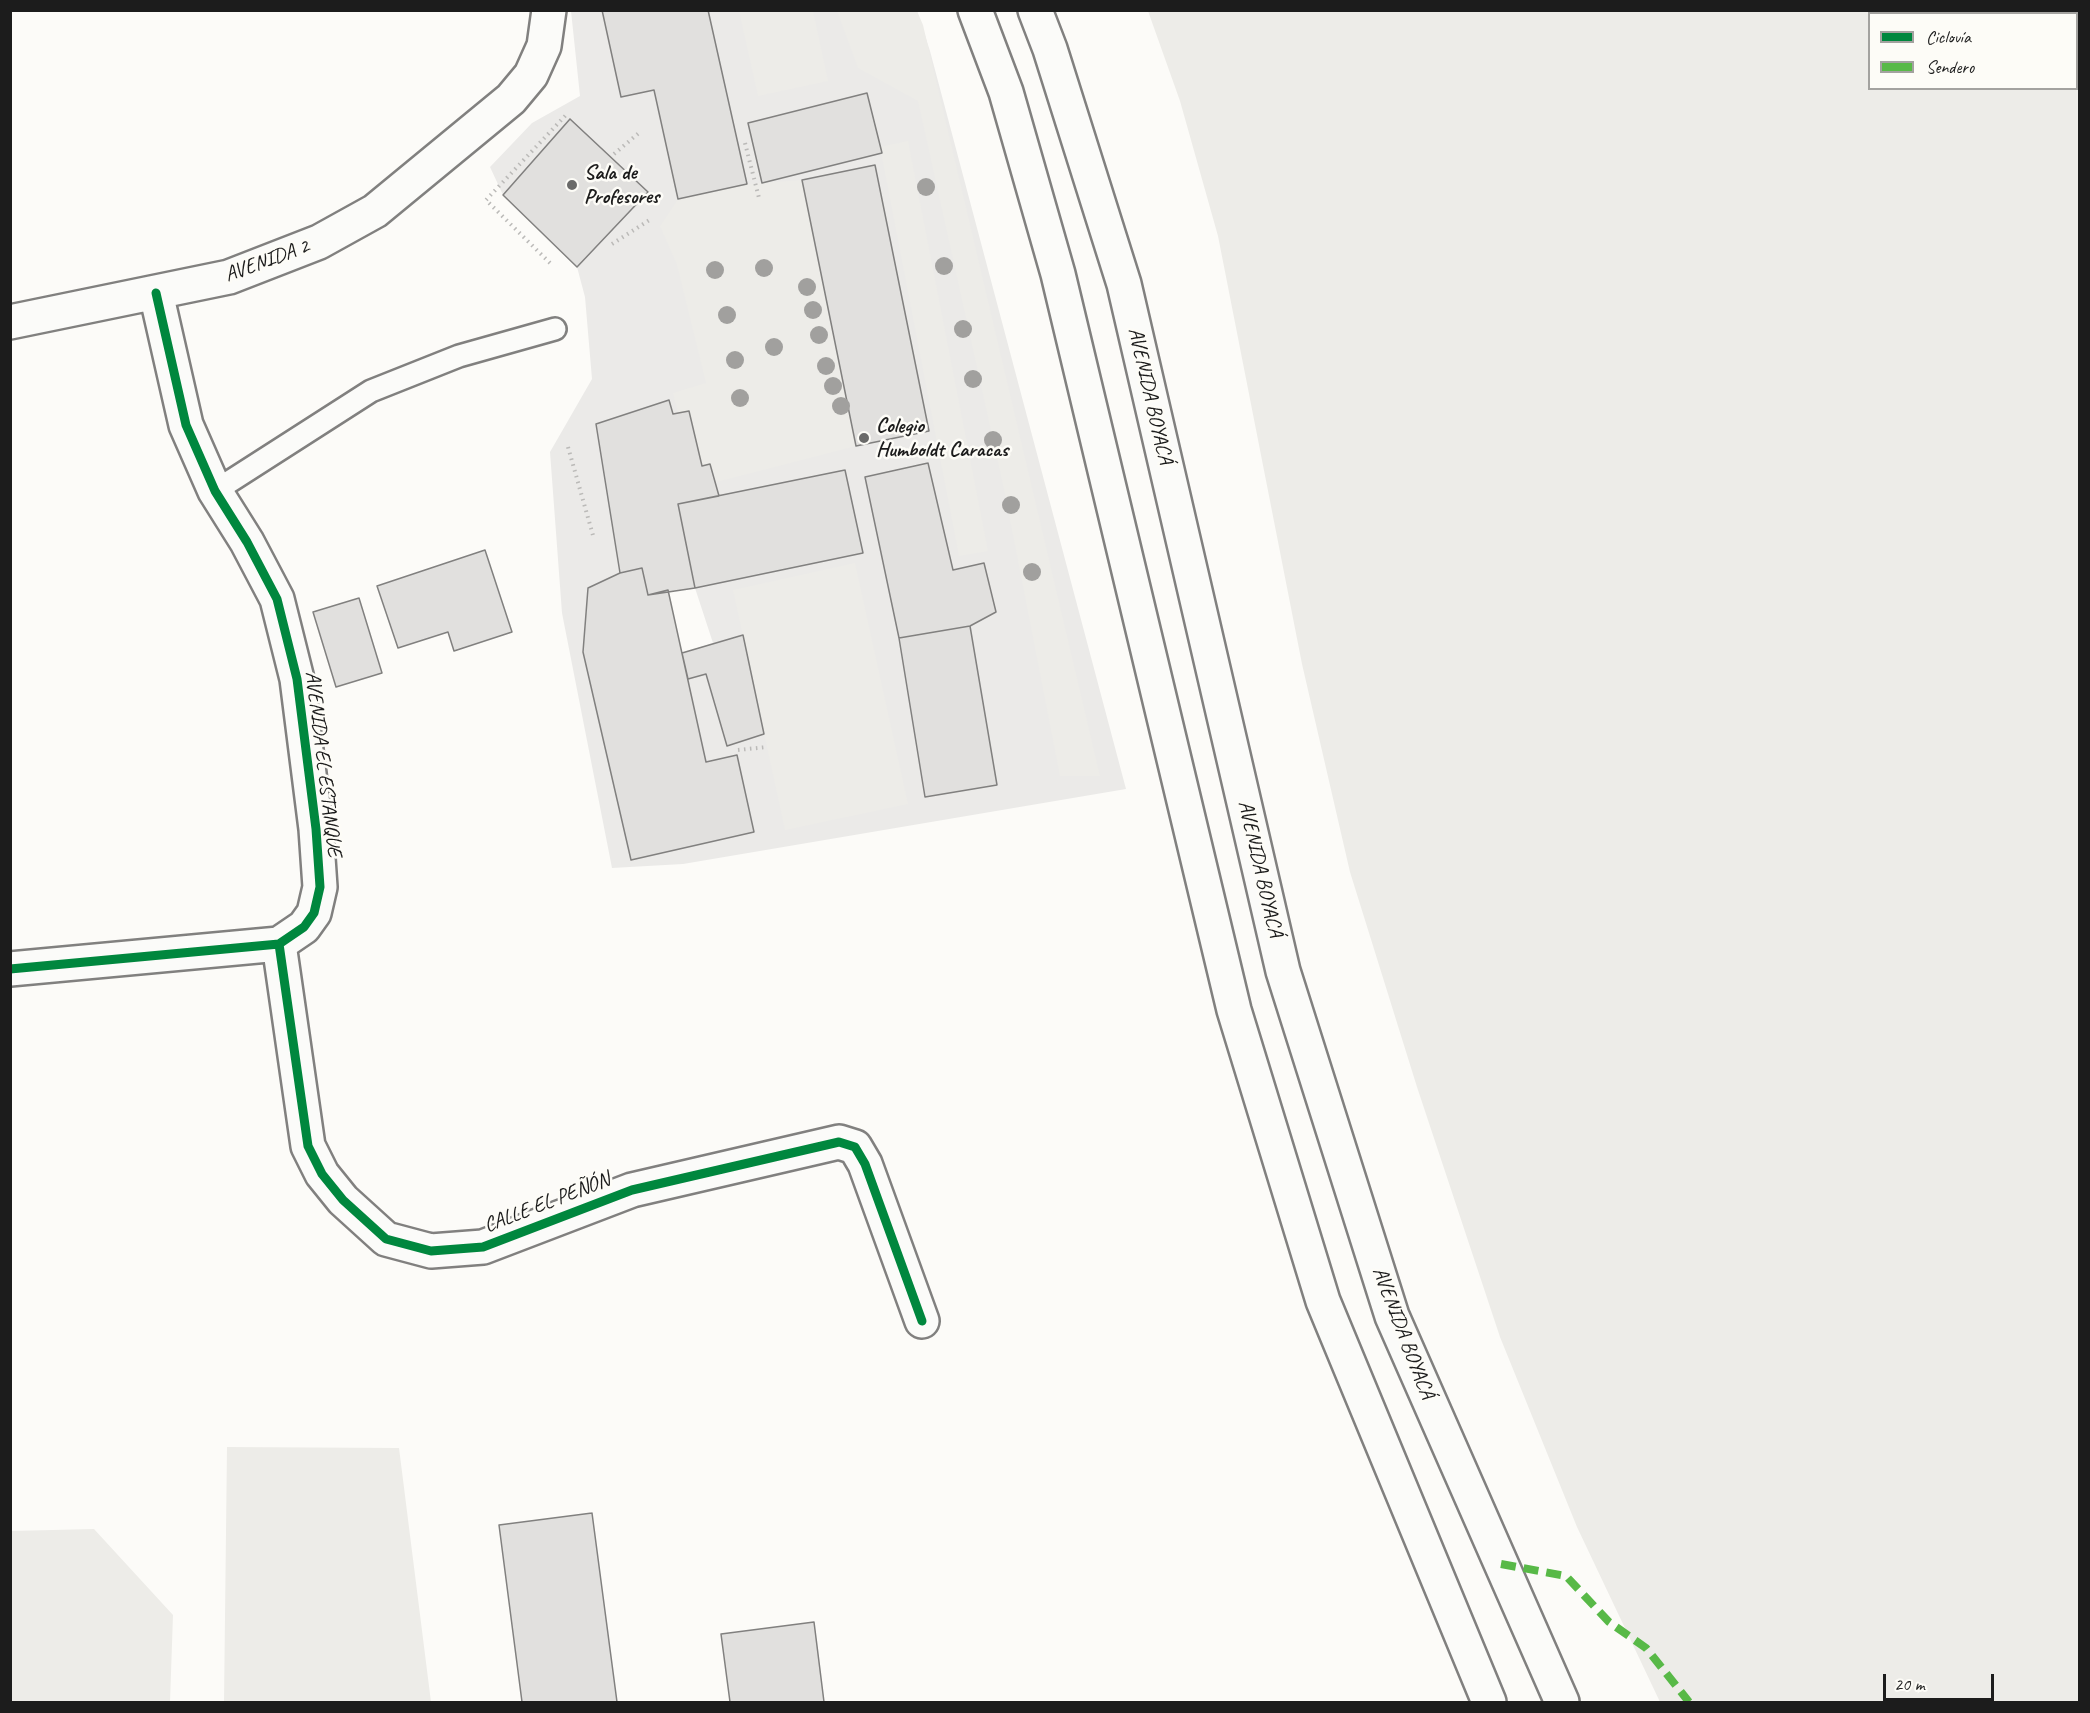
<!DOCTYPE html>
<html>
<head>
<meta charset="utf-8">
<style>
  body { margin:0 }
  #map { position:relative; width:2090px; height:1713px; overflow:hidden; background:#fcfbf8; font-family:Caveat,sans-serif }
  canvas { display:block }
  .frame { position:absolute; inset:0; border:12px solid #1c1c1c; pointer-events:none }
  .legend { position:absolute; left:1868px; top:12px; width:210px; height:78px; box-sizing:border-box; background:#fdfcf7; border:2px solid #a3a29f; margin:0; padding:8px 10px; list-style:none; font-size:18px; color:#1c1c1c }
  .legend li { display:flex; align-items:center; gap:12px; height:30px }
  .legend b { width:30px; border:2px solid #a3a29f }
  .scale { position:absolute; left:1883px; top:1674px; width:111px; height:27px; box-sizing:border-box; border:3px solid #1c1c1c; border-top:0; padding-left:8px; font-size:18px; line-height:21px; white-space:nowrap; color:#1c1c1c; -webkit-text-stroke:4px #fdfcf7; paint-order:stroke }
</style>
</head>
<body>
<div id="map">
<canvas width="2090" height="1713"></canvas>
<div class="frame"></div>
<ul class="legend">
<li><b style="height:8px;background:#00873e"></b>Ciclovía</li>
<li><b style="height:8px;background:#58b947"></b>Sendero</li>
</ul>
<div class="scale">20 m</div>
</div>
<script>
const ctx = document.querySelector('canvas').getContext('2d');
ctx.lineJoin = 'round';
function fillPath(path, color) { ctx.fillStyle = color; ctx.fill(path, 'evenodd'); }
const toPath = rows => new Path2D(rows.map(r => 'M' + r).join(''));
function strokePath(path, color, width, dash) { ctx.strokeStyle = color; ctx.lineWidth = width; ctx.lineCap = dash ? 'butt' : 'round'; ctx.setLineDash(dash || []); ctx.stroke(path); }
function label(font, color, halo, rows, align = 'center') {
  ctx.font = font + ' Caveat,sans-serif'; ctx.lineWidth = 5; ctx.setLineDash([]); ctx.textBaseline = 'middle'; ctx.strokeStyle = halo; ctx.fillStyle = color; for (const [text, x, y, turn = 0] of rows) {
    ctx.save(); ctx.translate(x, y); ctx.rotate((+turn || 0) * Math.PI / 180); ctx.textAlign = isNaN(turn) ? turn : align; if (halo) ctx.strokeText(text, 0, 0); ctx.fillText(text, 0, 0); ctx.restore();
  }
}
fillPath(toPath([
  [571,11,917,11,930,51,1126,789,683,864,612,868,562,613,550,452,592,379,585,297,577,267,503,195,490,167,532,123,580,96],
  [710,464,719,496,845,470,862,553,695,588,713,643,682,653,668,590]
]), '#ebeae8');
fillPath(toPath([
  [739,11,813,11,828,81,758,96],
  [837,11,917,11,923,25,1100,776,1060,776,1005,494,918,101,858,68],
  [1148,11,2079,11,2079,1702,1660,1702,1577,1527,1500,1337,1417,1087,1350,872,1302,664,1218,236,1180,101],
  [1870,14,2076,14,2076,88,1870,88],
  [908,141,988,551,959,556,880,147],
  [802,180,856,446,697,487,673,393,706,383,677,265,660,226,678,199,747,184],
  [855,563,908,804,785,830,733,590],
  [227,1447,399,1448,431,1702,224,1702],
  [94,1529,173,1615,170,1702,11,1702,11,1531]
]), '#edece8');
const building = toPath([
  [602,10,708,10,747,184,678,199,654,90,621,97,602,10],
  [867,93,882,153,762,183,748,123,867,93],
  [570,119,648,192,577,267,503,195,570,119],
  [875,165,929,431,856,446,802,180,875,165],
  [669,400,673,414,689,411,702,466,710,464,719,496,678,504,695,588,648,595,642,568,620,573,596,424,669,400],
  [928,463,953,570,984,563,996,612,970,626,899,638,865,477,928,463],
  [845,470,863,553,695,588,678,504,845,470],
  [485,550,512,632,454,651,448,632,398,648,377,586,485,550],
  [642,568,648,595,668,590,706,762,737,755,754,832,631,860,583,652,588,588,620,573,642,568],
  [359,598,382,673,336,687,313,612,359,598],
  [970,626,997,785,925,797,899,638,970,626],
  [743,635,764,734,727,746,706,674,688,679,682,653,743,635],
  [592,1513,617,1702,522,1702,499,1525,592,1513],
  [814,1622,824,1702,730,1702,721,1634,814,1622]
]);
fillPath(building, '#e1e0de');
strokePath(building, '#81807f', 1.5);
const lane = toPath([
  [215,491,371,391,459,356,555,329]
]);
const street = toPath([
  [10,322,229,277,319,242,375,211,511,99,531,75,544,46,549,10],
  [279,944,308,1146,322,1174,343,1200,386,1239,431,1251,483,1247,632,1190,839,1142,855,1147,865,1164,922,1321],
  [10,969,279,944,304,927,314,913,320,887,316,829,297,679,277,599,247,542,215,491,186,425,156,293]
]);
const highway = toPath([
  [975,10,1006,92,1058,274,1234,1010,1323,1301,1489,1702],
  [1035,10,1050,49,1124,284,1283,971,1392,1316,1562,1702]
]);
strokePath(lane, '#81807f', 26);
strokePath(street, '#81807f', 38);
strokePath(highway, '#81807f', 38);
strokePath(toPath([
  [745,143,759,198],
  [614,154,640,132],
  [612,244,651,219],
  [550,263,486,200,566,115],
  [568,447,594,539],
  [738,750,767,747]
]), '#bbbab8', 4, [1.5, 4.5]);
strokePath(lane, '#fbfbf9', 21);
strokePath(street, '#fbfbf9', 33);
strokePath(highway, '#fbfbf9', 33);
strokePath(toPath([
  [1501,1564,1566,1576,1609,1622,1646,1648,1689,1702]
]), '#58b947', 8, [15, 8]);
strokePath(toPath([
  [279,944,308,1146,322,1174,343,1200,386,1239,431,1251,483,1247,632,1190,839,1142,855,1147,865,1164,922,1321],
  [10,969,279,944,304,927,314,913,320,887,316,829,297,679,277,599,247,542,215,491,186,425,156,293]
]), '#00873e', 9);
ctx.fillStyle = '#a1a09e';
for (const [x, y] of [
  [926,187],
  [944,266],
  [764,268],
  [715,270],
  [807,287],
  [813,310],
  [727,315],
  [963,329],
  [819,335],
  [774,347],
  [735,360],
  [826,366],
  [973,379],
  [833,386],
  [740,398],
  [841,406],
  [993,440],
  [1011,505],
  [1032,572]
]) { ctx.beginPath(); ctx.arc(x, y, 9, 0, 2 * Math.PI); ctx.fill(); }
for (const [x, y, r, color] of [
  [572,185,6,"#6a6a69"],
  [864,438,6,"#6a6a69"]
]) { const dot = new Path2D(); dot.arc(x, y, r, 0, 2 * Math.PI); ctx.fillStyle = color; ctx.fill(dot); strokePath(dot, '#fdfcf7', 2); }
label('bold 21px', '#1c1c1c', '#fdfcf7', [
  ["Sala de",584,173],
  ["Profesores",584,197],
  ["Colegio",876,426],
  ["Humboldt Caracas",876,450]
], 'left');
label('21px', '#1c1c1c', '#fdfcf7', [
  ["AVENIDA 2",267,261,-20],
  ["AVENIDA BOYACÁ",1150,396,77],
  ["AVENIDA EL ESTANQUE",323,764,83],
  ["AVENIDA BOYACÁ",1260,869,77],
  ["CALLE EL PEÑÓN",547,1203,-21],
  ["AVENIDA BOYACÁ",1403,1333,69]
]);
</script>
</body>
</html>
